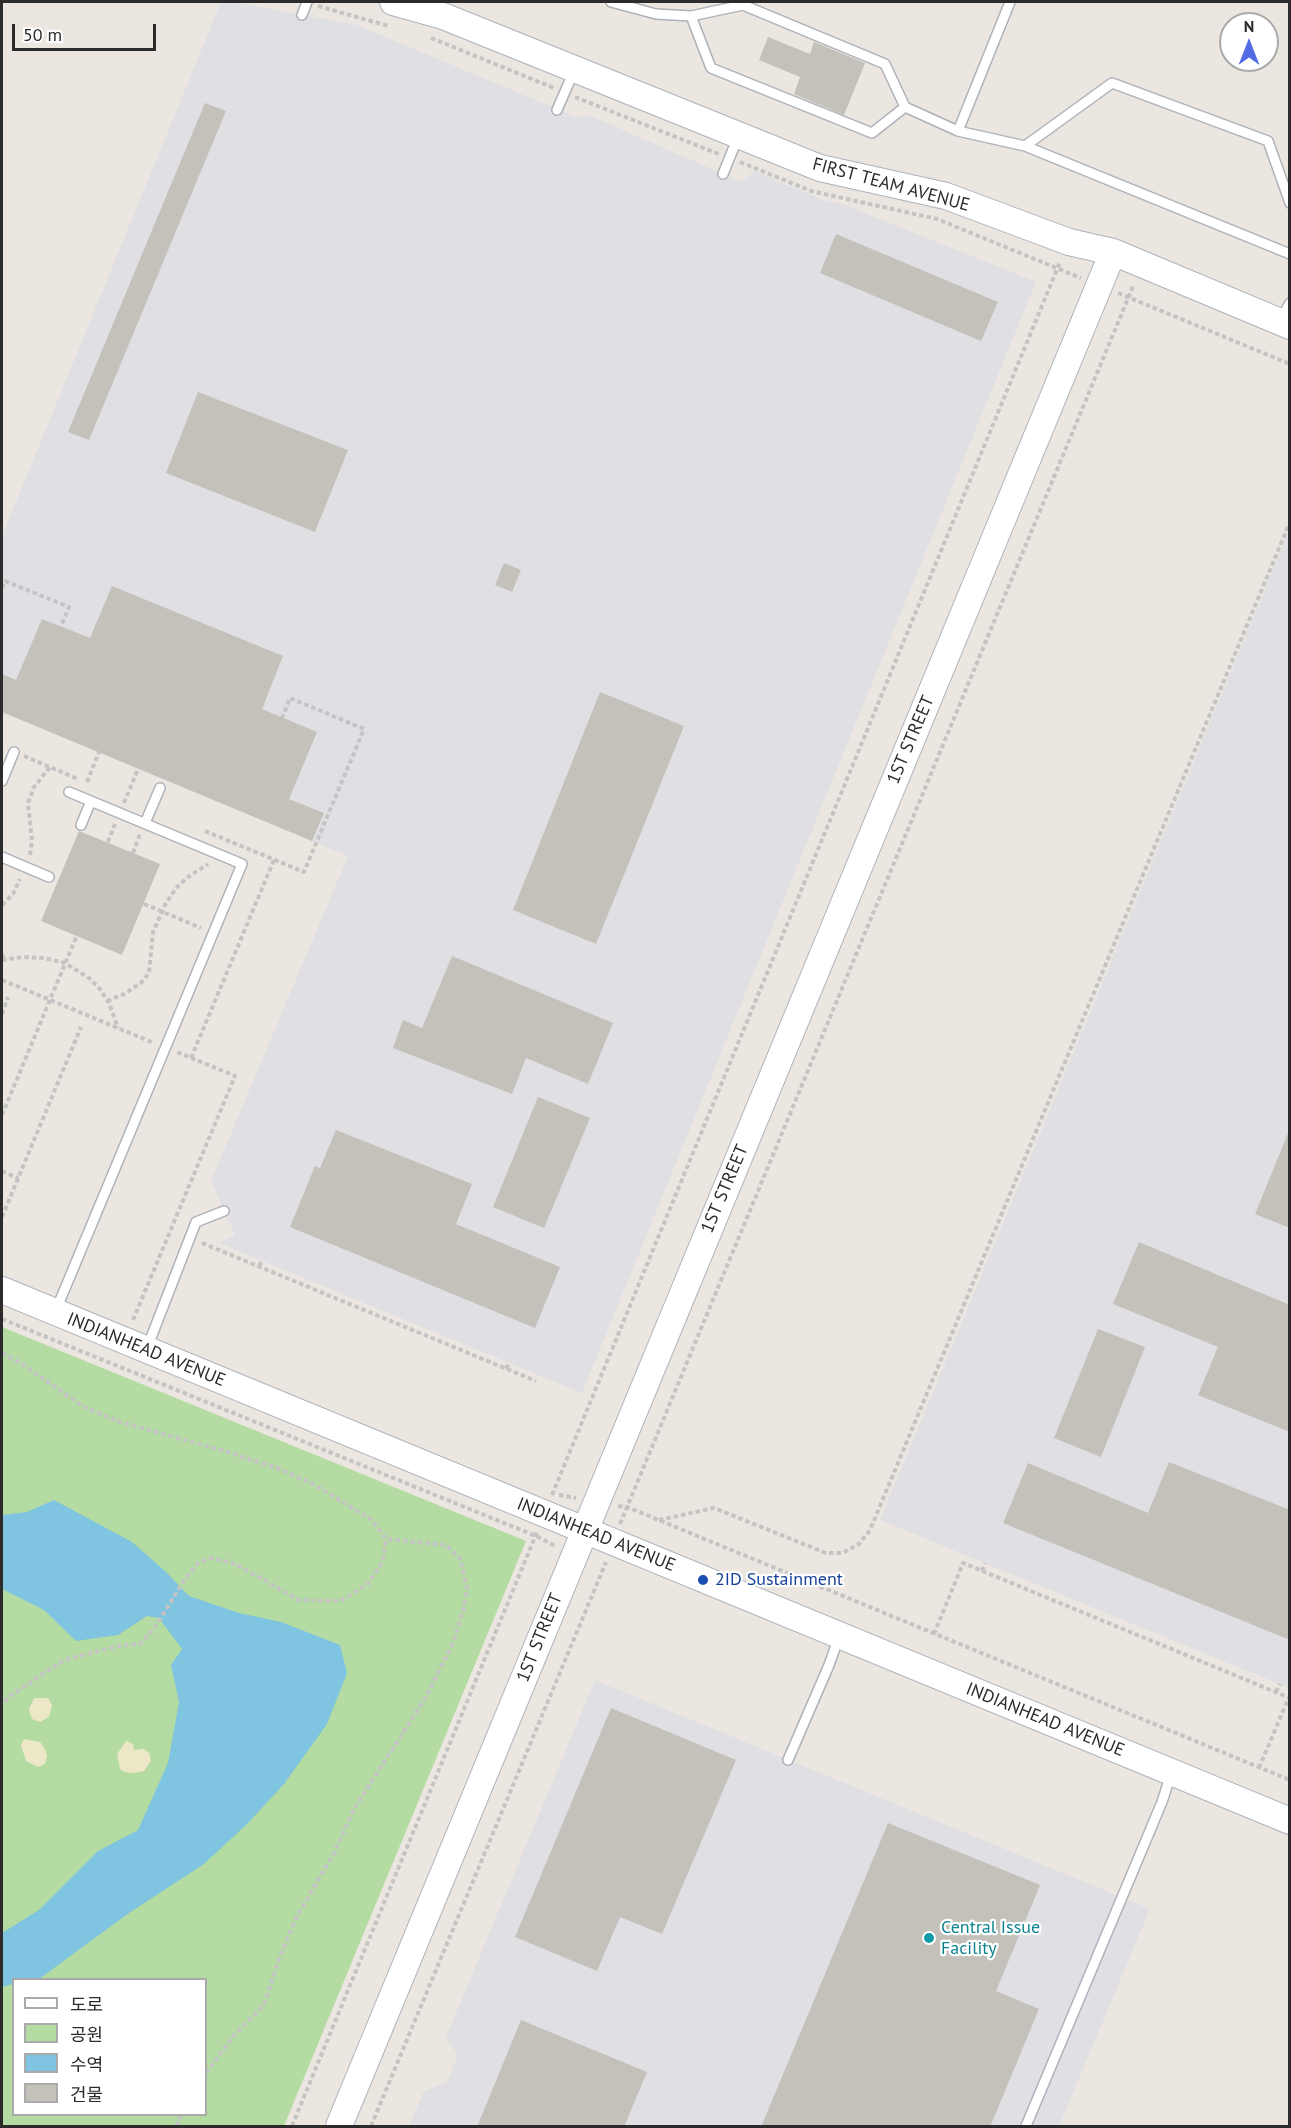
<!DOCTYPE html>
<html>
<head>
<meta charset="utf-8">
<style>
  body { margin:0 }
  #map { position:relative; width:1291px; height:2128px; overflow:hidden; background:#ebe6df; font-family:"PT Sans","Noto Sans KR",sans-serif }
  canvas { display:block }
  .frame { position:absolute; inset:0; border:3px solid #2b2b2b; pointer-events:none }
  .legend { position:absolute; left:12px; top:1978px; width:195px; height:138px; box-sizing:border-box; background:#fff; border:2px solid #aaa; margin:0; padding:8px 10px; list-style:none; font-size:18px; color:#2b2b2b }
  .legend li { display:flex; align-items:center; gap:12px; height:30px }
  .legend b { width:30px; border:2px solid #aaa }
  .north { position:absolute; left:1219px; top:12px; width:60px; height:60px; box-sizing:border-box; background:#fff; border:2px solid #aaa; border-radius:50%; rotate:0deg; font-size:16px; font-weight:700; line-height:24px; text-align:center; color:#2b2b2b }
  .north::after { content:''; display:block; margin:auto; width:21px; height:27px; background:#536be4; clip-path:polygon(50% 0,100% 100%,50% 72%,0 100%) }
  .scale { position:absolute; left:12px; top:24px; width:144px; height:27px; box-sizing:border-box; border:3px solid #2b2b2b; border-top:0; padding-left:8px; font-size:18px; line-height:21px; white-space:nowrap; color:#2b2b2b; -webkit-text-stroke:4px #fff; paint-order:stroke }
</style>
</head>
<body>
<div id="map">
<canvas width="1291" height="2128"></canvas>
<div class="frame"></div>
<ul class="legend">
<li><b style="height:8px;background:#fff"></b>도로</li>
<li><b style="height:16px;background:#b4dba2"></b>공원</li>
<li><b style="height:16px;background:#7fc4e0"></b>수역</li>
<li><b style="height:16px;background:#c4c0ba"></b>건물</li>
</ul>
<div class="north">N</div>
<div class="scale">50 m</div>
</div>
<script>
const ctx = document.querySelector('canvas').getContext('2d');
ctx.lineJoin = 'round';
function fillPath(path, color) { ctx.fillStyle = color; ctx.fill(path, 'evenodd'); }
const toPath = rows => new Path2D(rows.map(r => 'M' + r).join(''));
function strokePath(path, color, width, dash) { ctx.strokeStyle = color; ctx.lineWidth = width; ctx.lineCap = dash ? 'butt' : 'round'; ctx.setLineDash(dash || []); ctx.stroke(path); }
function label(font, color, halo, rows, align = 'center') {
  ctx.font = font + ' "PT Sans",sans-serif'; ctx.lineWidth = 4.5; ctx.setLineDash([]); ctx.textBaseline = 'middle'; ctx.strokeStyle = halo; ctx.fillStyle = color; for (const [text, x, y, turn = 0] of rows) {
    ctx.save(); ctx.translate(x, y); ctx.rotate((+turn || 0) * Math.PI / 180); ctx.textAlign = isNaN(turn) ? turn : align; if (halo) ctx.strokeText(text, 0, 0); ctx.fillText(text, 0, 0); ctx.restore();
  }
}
fillPath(toPath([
  [221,2,233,2,357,25,576,117,589,115,741,182,754,171,823,200,845,205,1036,282,582,1393,219,1243,235,1235,211,1181,348,856,2,712,2,536],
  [1289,532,1289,1688,880,1520],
  [595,1680,1150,1909,1059,2126,409,2126,424,2091,447,2082,458,2055,446,2037]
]), '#e0dfe4');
fillPath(toPath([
  [2,1327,526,1541,284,2126,2,2126],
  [14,1980,206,1980,206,2114,14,2114]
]), '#b4dba2');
fillPath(toPath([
  [34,1698,48,1698,52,1705,49,1717,40,1722,32,1719,30,1713,29,1709],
  [24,1739,40,1742,45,1749,47,1756,45,1764,38,1767,26,1761,21,1745],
  [126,1741,133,1744,134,1750,144,1749,149,1753,151,1761,144,1771,134,1773,125,1772,120,1769,117,1754]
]), '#ece7c6');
fillPath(toPath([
  [54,1500,132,1542,166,1572,189,1596,239,1613,281,1622,340,1645,347,1673,327,1724,284,1784,247,1824,204,1864,129,1913,39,1979,14,1980,13,1984,2,1987,2,1933,39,1910,98,1851,138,1830,168,1763,179,1702,171,1665,182,1649,159,1618,147,1616,118,1635,76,1641,44,1610,2,1589,2,1515,27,1512]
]), '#7fc4e0');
fillPath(toPath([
  [768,37,810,54,814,42,865,63,844,115,794,94,800,77,759,60],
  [205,103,226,111,89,440,68,432],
  [836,234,998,302,981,341,820,273],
  [198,392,348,450,315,532,166,473],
  [504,563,521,570,512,592,495,585],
  [112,586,283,656,262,709,317,732,289,799,324,813,312,841,2,712,2,674,16,680,42,619,90,638],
  [600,692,684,726,596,944,513,910],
  [79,831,160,864,122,955,41,921],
  [452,956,613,1023,588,1084,526,1058,512,1094,393,1048,403,1020,422,1028],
  [538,1097,590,1118,544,1228,493,1207],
  [336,1130,472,1184,456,1224,560,1267,535,1328,290,1227,315,1166,320,1168],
  [1289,1131,1290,1131,1290,1228,1255,1214],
  [1139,1242,1290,1305,1290,1432,1198,1395,1218,1347,1113,1304],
  [1098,1329,1145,1347,1101,1457,1054,1438],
  [1169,1462,1290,1510,1290,1640,1003,1523,1028,1463,1148,1513],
  [611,1708,736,1760,662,1934,620,1917,597,1971,515,1937],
  [888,1823,1040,1885,996,1991,1039,2009,990,2127,761,2127],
  [521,2020,647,2072,624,2127,477,2127]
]), '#c4c0ba');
const service = toPath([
  [611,2,656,14,691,16,743,5,885,64,905,107,958,131,1025,146,1290,254],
  [302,15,307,2],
  [691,16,711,68,872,133,905,107],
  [557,110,574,71],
  [958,131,1010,2],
  [1025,146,1112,83,1268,141,1290,203],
  [723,174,738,137],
  [1281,319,1290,303],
  [2,781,14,752],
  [145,823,160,788],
  [81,825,91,801],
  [2,857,49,877],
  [56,1310,242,864,69,792],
  [147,1348,196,1222,224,1211],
  [788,1760,829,1665,839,1637],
  [1026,2126,1162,1802,1171,1774]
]);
const secondary = toPath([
  [393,2,443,16,820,168,946,196,1069,242,1113,252,1290,326],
  [2,1290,1290,1821],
  [339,2126,1113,252]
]);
strokePath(service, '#afb1ba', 12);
strokePath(secondary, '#afb1ba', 28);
strokePath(toPath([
  [318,6,389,26],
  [431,38,554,88],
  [575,97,719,154],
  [740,162,811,191,937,219,1081,278],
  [1118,293,1290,364],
  [2,588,5,581,69,607,61,626],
  [24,756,78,779],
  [87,782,99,752],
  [124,803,138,769],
  [205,831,304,872,364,729,290,698,282,718],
  [108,842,115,824],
  [133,853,140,834],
  [30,855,32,841,28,803,34,787,50,767],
  [144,904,201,928],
  [2,905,13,894,20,879],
  [2,954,4,959],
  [2,960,23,957,44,958,65,963,89,978,100,989,109,1003,118,1028],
  [2,980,154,1043],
  [107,1001,124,994,141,983,149,973,153,932,165,905,176,888,188,877,208,864],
  [2,1014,8,997],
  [191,1058,274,860],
  [2,1115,77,935],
  [2,1171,18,1178],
  [2,1217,81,1027],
  [202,1243,536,1381],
  [259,1266,262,1261],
  [2,1319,536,1536,557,1547],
  [133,1320,235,1076,177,1052],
  [2,1353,19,1362,84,1407,120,1422,221,1450,274,1467,313,1484,372,1520,386,1539,383,1561,368,1584,340,1601,298,1600,261,1578,232,1563,211,1558,198,1563,185,1579,154,1629,140,1644,118,1646,64,1660,10,1696,2,1705],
  [506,1369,509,1363],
  [552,1495,1060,262],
  [559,1495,576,1498],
  [618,1506,627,1507,1290,1780],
  [659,1520,714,1508,826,1553,842,1553,859,1544,870,1530,1290,522],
  [620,1524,1134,284],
  [982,1571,985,1563],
  [934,1634,963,1563,1290,1698],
  [1276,1692,1280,1684],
  [1259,1768,1289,1697],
  [206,2073,235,2034,264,2005,279,1959,297,1916,334,1853,354,1809,426,1697,454,1641,463,1611,467,1588,460,1558,446,1545,386,1539],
  [176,2126,182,2114],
  [292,2126,537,1532],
  [371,2126,606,1562]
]), '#c4c4c4', 4, [4.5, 3]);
strokePath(service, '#fff', 9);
strokePath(secondary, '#fff', 26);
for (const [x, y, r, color] of [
  [703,1580,6,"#1a4fb4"],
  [929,1938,6,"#0f9aa8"]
]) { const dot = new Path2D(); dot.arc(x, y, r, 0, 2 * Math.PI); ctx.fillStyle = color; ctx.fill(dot); strokePath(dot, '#fff', 2); }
label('18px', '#2b2b2b', '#fff', [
  ["FIRST TEAM AVENUE",891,185,15],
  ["1ST STREET",911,740,-67],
  ["1ST STREET",725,1189,-67],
  ["INDIANHEAD AVENUE",146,1350,22],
  ["INDIANHEAD AVENUE",596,1535,22],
  ["1ST STREET",540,1638,-68],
  ["INDIANHEAD AVENUE",1045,1720,22]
]);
label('18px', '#164399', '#fff', [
  ["2ID Sustainment",715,1580]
], 'left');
label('18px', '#0d838f', '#fff', [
  ["Central Issue",941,1928],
  ["Facility",941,1949]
], 'left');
</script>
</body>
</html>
